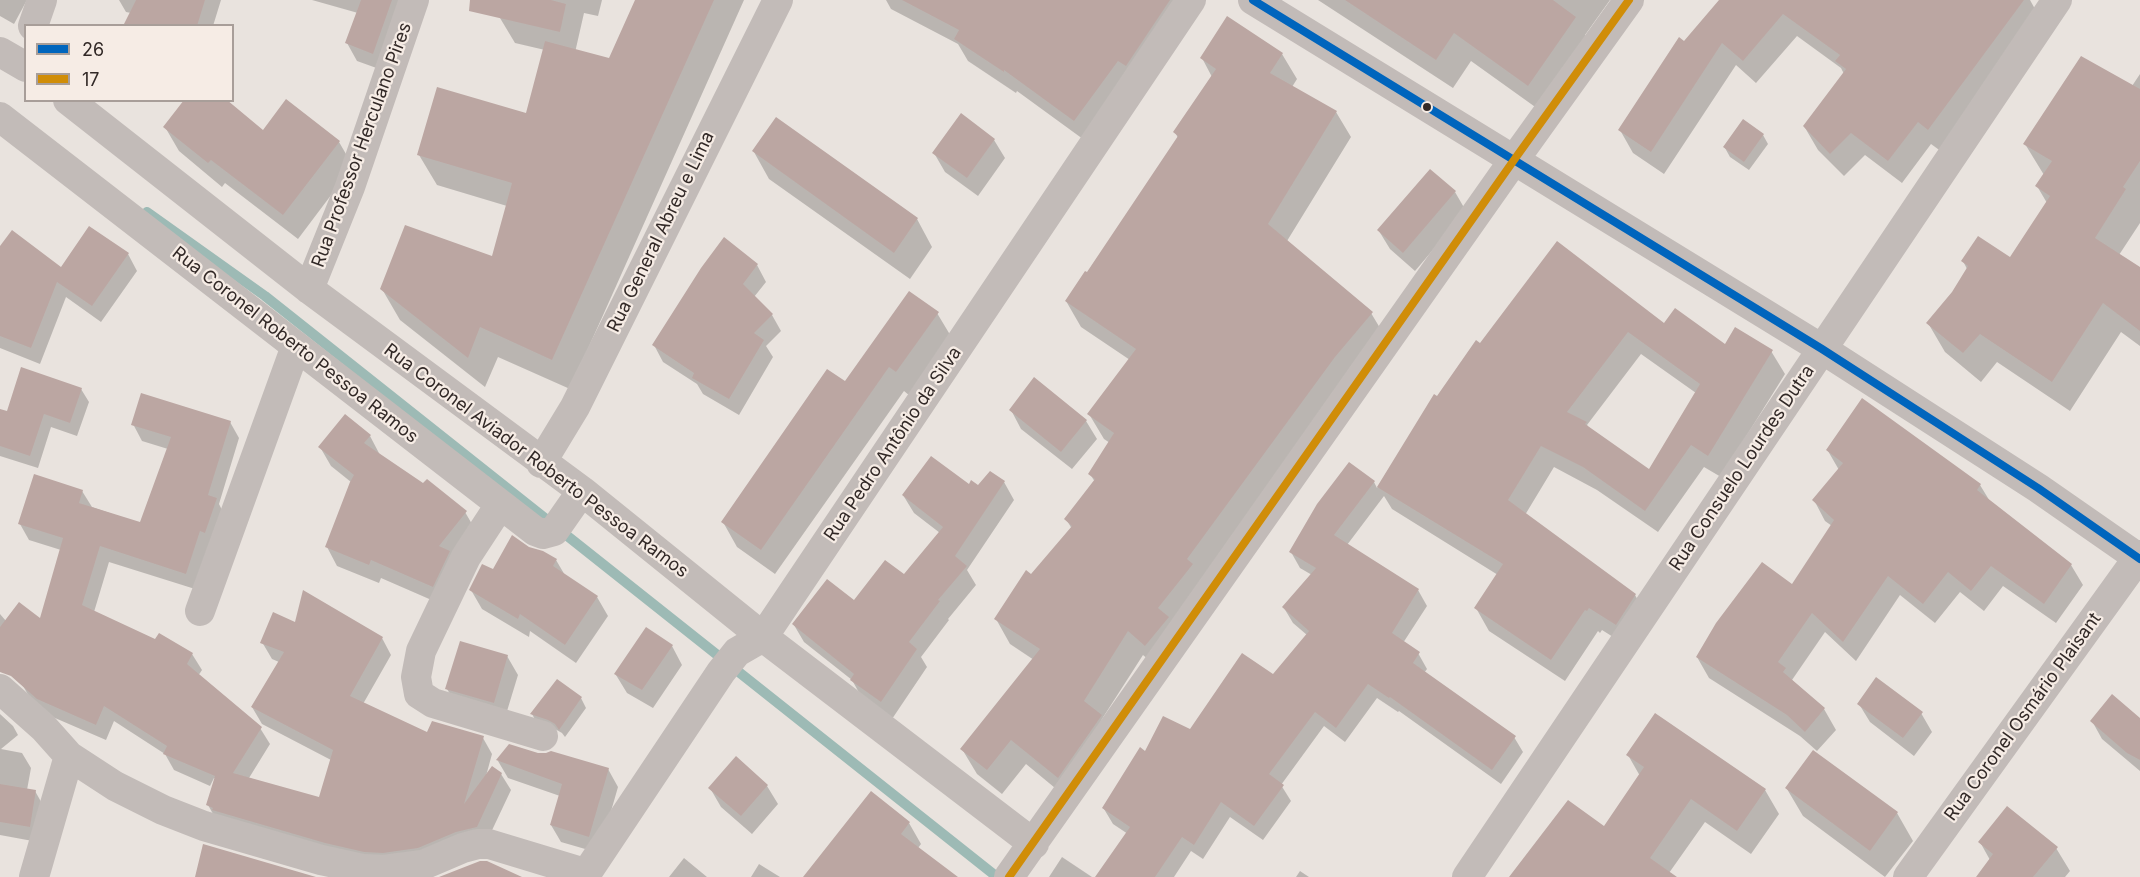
<!DOCTYPE html>
<html>
<head>
<meta charset="utf-8">
<style>
  body { margin:0 }
  #map { position:relative; width:2140px; height:877px; overflow:hidden; background:#e9e3de; font-family:Inter,sans-serif }
  canvas { display:block }
  .legend { position:absolute; left:24px; top:24px; width:210px; height:78px; box-sizing:border-box; background:#f6ece5; border:2px solid #a89e99; margin:0; padding:8px 10px; list-style:none; font-size:18px; color:#322927 }
  .legend li { display:flex; align-items:center; gap:12px; height:30px }
  .legend b { width:30px; border:2px solid #a89e99 }
</style>
</head>
<body>
<div id="map">
<canvas width="2140" height="877"></canvas>
<ul class="legend">
<li><b style="height:8px;background:#0065bd"></b>26</li>
<li><b style="height:8px;background:#d08d08"></b>17</li>
</ul>
</div>
<script>
const ctx = document.querySelector('canvas').getContext('2d');
ctx.lineJoin = 'round';
function fillPath(path, color) { ctx.fillStyle = color; ctx.fill(path, 'evenodd'); }
const toPath = rows => new Path2D(rows.map(r => 'M' + r).join(''));
function strokePath(path, color, width, dash) { ctx.strokeStyle = color; ctx.lineWidth = width; ctx.lineCap = dash ? 'butt' : 'round'; ctx.setLineDash(dash || []); ctx.stroke(path); }
function label(font, color, halo, rows, align = 'center') {
  ctx.font = font + ' Inter,sans-serif'; ctx.lineWidth = 4.5; ctx.setLineDash([]); ctx.textBaseline = 'middle'; ctx.strokeStyle = halo; ctx.fillStyle = color; for (const [text, x, y, turn = 0] of rows) {
    ctx.save(); ctx.translate(x, y); ctx.rotate((+turn || 0) * Math.PI / 180); ctx.textAlign = isNaN(turn) ? turn : align; if (halo) ctx.strokeText(text, 0, 0); ctx.fillText(text, 0, 0); ctx.restore();
  }
}
fillPath(toPath([
  [0,0,27,0,14,24,0,16],
  [119,0,221,0,213,26,124,26,131,13,126,12],
  [312,0,415,0,382,70,357,61,347,43,358,13],
  [504,0,602,0,598,16,584,13,574,57,573,138,637,0,744,0,570,389,498,357,485,387,400,320,382,289,493,258,507,206,437,185,419,155,527,115,545,50,515,43,500,18],
  [886,0,1187,0,1087,142,1017,91,1016,93,968,61,958,44,891,9],
  [1318,0,1610,0,1585,35,1592,47,1545,114,1471,61,1453,88],
  [1721,0,2030,0,2040,18,1942,152,1931,144,1902,183,1865,155,1844,176,1818,150,1804,126,1844,74,1841,68,1797,36,1756,83,1736,65,1664,174,1633,153,1620,130,1684,43],
  [1282,54,1297,79,1292,87,1336,112,1351,137,1287,241,1371,313,1386,338,1160,670,1143,655,1102,719,1072,802,1026,764,1002,794,977,774,962,749,1034,660,1010,644,996,619,1072,529,1066,519,1095,482,1090,474,1110,443,1104,439,1089,414,1130,360,1081,327,1066,301,1087,274,1178,138,1175,132,1212,77,1202,58],
  [2140,74,2140,223,2119,255,2140,269,2140,346,2121,332,2070,411,1997,362,1981,382,1945,352,1928,323,1953,293,1967,269,1963,261,2010,260,2047,203,2037,186,2044,175,2025,144,2132,86],
  [165,127,263,132,339,142,353,166,298,239,225,183,222,187,179,151],
  [1763,135,1768,144,1749,170,1730,157,1725,148],
  [994,140,1005,158,978,196,945,172,934,153],
  [754,152,917,219,932,247,910,279,769,179],
  [1455,192,1466,211,1415,271,1390,249,1379,231],
  [0,248,61,270,128,254,137,271,101,322,66,297,40,364,0,348],
  [757,265,766,282,754,297,772,315,781,331,766,346,773,357,739,415,703,394,697,384,663,362,654,345],
  [937,313,952,338,910,396,904,391,775,574,737,547,723,522,845,383],
  [1665,325,1725,346,1771,351,1785,374,1721,477,1704,467,1658,532,1597,490,1554,467,1525,515,1635,595,1648,618,1629,647,1602,630,1600,633,1598,631,1565,681,1489,631,1476,608,1498,575,1392,509,1384,496,1347,545,1418,590,1427,606,1403,643,1418,653,1427,669,1424,673,1514,737,1523,752,1501,784,1399,711,1398,712,1377,698,1345,742,1324,726,1281,785,1291,801,1263,840,1230,817,1203,859,1191,851,1174,877,1097,877,1128,834,1113,824,1104,809,1146,754,1190,731,1274,676,1307,635,1293,623,1284,608,1312,575,1300,568,1291,552,1350,464,1374,482,1377,488,1434,396,1438,398,1480,345],
  [1641,354,1696,393,1650,472,1589,428,1587,425],
  [81,389,89,402,77,436,51,427,38,468,0,456,0,410,8,413],
  [1011,410,1086,421,1097,439,1072,469,1021,429],
  [230,422,239,438,219,504,225,516,195,589,109,562,94,612,156,640,192,654,202,670,198,676,260,728,270,744,249,778,321,799,331,760,262,724,252,707,279,662,272,659,262,642,296,624,382,638,391,655,363,704,428,734,483,738,492,754,486,776,501,774,511,790,486,843,393,869,217,821,208,805,216,778,214,778,210,786,174,770,165,754,114,721,106,740,48,715,31,700,22,684,0,662,0,614,6,621,41,620,61,550,29,540,20,524,82,491,92,507,141,524,168,449,142,441,133,424],
  [370,436,380,455,465,512,476,531,443,605,381,578,379,583,337,566,327,547,351,482,331,466,320,447],
  [1828,451,1980,485,1991,503,2071,565,2083,585,2056,623,2003,586,1984,611,1960,592,1935,623,1900,595,1856,661,1825,632,1792,680,1824,709,1836,730,1817,751,1800,736,1709,678,1697,657,1792,586,1832,526,1825,521,1814,500,1839,470],
  [1004,482,1014,500,967,570,976,585,948,619,949,620,921,657,927,667,892,719,862,698,852,680,804,642,794,625,854,602,904,576,940,533,914,513,903,495,969,486,979,487],
  [528,548,556,560,566,577,597,597,608,616,576,663,530,631,529,637,482,609,471,590,494,571],
  [672,646,682,665,653,708,627,693,616,675],
  [507,656,518,675,504,721,458,707,447,689],
  [581,698,586,708,565,737,562,733,555,729,537,723,532,714],
  [1859,704,1921,713,1932,732,1914,756,1870,722],
  [0,714,13,726,18,735,1,749,22,753,31,768,27,790,35,791,44,807,38,842,0,835],
  [2140,720,2140,771,2102,739,2092,721],
  [538,754,608,769,618,787,599,853,561,842,551,825,560,796,508,778,498,761],
  [1628,755,1765,790,1779,814,1751,854,1705,822,1669,873,1674,877,1523,877,1605,828,1640,776],
  [767,786,778,804,752,834,721,807,710,788],
  [1787,789,1897,813,1913,841,1885,877,1803,816],
  [909,823,921,844,918,848,955,877,805,877],
  [1980,842,2056,848,2070,871,2065,877,1978,877,1990,860],
  [1062,857,1092,877,1049,877],
  [684,858,707,877,669,877],
  [759,864,780,877,751,877],
  [1300,871,1309,877,1296,877]
]), '#0003');
strokePath(toPath([
  [147,212,265,296,997,877]
]), '#9dbab5', 10);
fillPath(toPath([
  [136,0,205,0,197,26,123,26],
  [361,0,392,0,373,54,345,43],
  [470,0,551,0,566,4,560,32,469,11],
  [635,0,714,0,552,360,480,327,468,358,380,289,405,225,492,256,512,183,417,155,437,87,526,113,545,41,609,58],
  [902,0,1170,0,1126,66,1118,61,1074,121,1004,70,1004,72,954,39,959,30],
  [1345,0,1553,0,1576,17,1528,86,1454,33,1436,60],
  [1719,0,2024,0,1928,130,1918,122,1888,161,1851,133,1830,154,1803,126,1846,69,1835,61,1840,55,1783,14,1743,61,1722,43,1651,152,1618,130,1679,37,1684,41],
  [1227,16,1283,53,1270,73,1337,111,1268,224,1373,312,1335,357,1187,559,1193,564,1158,608,1169,617,1145,646,1128,631,1084,701,1102,715,1058,778,1011,740,987,770,960,749,1040,649,994,619,1026,570,1031,574,1072,526,1064,519,1095,479,1088,474,1114,433,1087,414,1136,349,1065,301,1085,271,1087,272,1178,136,1173,132,1216,69,1200,58],
  [2081,56,2140,89,2140,161,2123,187,2126,189,2095,238,2140,267,2140,331,2103,303,2052,382,1980,334,1963,353,1926,323,1952,292,1968,266,1961,261,1978,236,2010,257,2050,196,2035,186,2052,161,2023,144],
  [286,99,340,141,283,215,211,160,208,163,163,127,184,100,227,100,263,130],
  [961,113,995,139,967,178,932,153],
  [776,117,918,218,894,253,752,151],
  [1743,119,1764,134,1744,162,1723,147],
  [1430,169,1456,191,1403,253,1377,230],
  [89,226,129,253,92,306,57,282,31,348,0,336,0,246,12,230,61,267],
  [724,237,758,264,743,284,773,314,754,333,764,340,729,399,692,378,694,373,652,345,701,268],
  [1557,241,1664,323,1675,308,1725,344,1735,327,1773,350,1708,456,1691,445,1645,511,1583,467,1541,446,1508,500,1636,594,1616,625,1589,608,1587,611,1585,610,1551,660,1474,608,1503,564,1377,487,1434,394,1437,396,1476,340,1480,343],
  [1628,332,1700,384,1649,469,1585,424,1587,422,1567,412],
  [909,291,939,312,896,372,889,367,761,550,721,522,827,369,845,381],
  [21,367,82,388,70,423,44,414,30,456,0,446,0,409,7,411],
  [1034,377,1087,420,1061,452,1009,410],
  [141,393,231,421,208,495,217,498,205,533,200,531,186,574,100,546,82,605,155,639,159,633,193,653,187,664,262,727,233,773,319,797,333,750,251,707,284,652,260,643,273,612,295,622,303,590,383,637,350,696,427,732,432,721,484,736,464,804,492,766,502,773,477,827,456,832,418,848,383,853,364,852,325,843,212,810,213,808,206,805,215,776,163,754,167,746,104,706,96,725,37,699,11,676,0,672,0,627,19,602,40,618,63,538,18,524,34,474,83,490,79,503,140,522,171,437,131,425],
  [1862,398,1981,484,1977,490,2072,564,2044,604,1991,566,1971,591,1948,572,1923,604,1888,576,1843,642,1812,613,1778,662,1786,668,1783,672,1825,708,1805,732,1787,715,1696,657,1716,623,1762,562,1792,584,1834,520,1812,500,1843,463,1826,450],
  [345,414,371,435,364,443,423,483,427,479,467,511,439,546,450,551,433,587,371,560,369,565,325,547,350,482,354,475,318,447],
  [931,456,969,484,971,480,978,485,990,471,1005,481,955,556,967,566,938,600,940,601,909,642,917,649,881,702,850,680,854,674,792,624,827,579,854,600,885,560,904,574,943,527,902,495],
  [1349,462,1375,481,1334,535,1419,589,1392,633,1420,652,1413,663,1516,736,1492,770,1390,697,1389,698,1368,684,1336,728,1315,712,1269,774,1284,785,1254,826,1221,802,1194,845,1182,837,1155,877,1095,877,1130,827,1102,808,1140,747,1145,751,1163,716,1190,729,1242,653,1273,674,1309,631,1282,607,1316,568,1289,552,1317,504],
  [512,535,529,547,543,551,557,559,553,566,598,596,565,645,520,614,518,619,469,590,482,564,493,569],
  [646,627,673,645,642,690,614,674],
  [460,641,508,655,494,703,445,689],
  [1876,677,1923,712,1903,738,1857,704],
  [557,679,582,697,559,730,555,724,548,720,530,714],
  [2112,694,2140,718,2140,760,2127,753,2090,721],
  [1655,713,1766,789,1737,831,1691,799,1650,858,1677,877,1509,877,1568,800,1604,826,1644,767,1626,755],
  [509,744,538,753,546,753,551,751,609,768,589,837,550,825,562,784,496,760],
  [1813,750,1898,812,1870,851,1785,788],
  [736,756,768,785,741,816,708,788],
  [0,784,36,790,30,827,0,822],
  [871,791,910,822,901,834,958,877,803,877],
  [2007,806,2058,847,2033,877,1976,877,1993,854,1978,842],
  [203,844,316,877,318,877,195,877],
  [480,861,487,861,522,877,439,877]
]), '#bba6a2');
strokePath(toPath([
  [1253,0,1822,349,2038,488,2140,559],
  [33,26,42,0],
  [0,52,26,67],
  [68,100,309,289,582,491,763,637,1034,844],
  [0,117,535,531,543,534,554,531,582,491],
  [309,289,350,187,414,0],
  [541,463,575,407,778,0],
  [500,505,466,557,421,651,416,677,419,694,433,703,543,736],
  [200,611,296,346],
  [0,689,44,728,69,756,115,786,163,810,204,826,321,860,362,869,384,870,423,865,463,848,478,844,489,844,585,873],
  [34,877,69,756],
  [584,877,721,672,737,652,763,637,1191,0],
  [1009,877,1514,160,1629,0],
  [1467,877,2057,0],
  [1908,877,2140,555]
]), '#c2bbb8', 30);
strokePath(toPath([
  [1253,0,1822,349,2038,488,2140,559]
]), '#0065bd', 8);
strokePath(toPath([
  [1009,877,1514,160,1629,0]
]), '#d08d08', 8);
for (const [x, y, r, color] of [
  [1427,107,5,"#322927"]
]) { const dot = new Path2D(); dot.arc(x, y, r, 0, 2 * Math.PI); ctx.fillStyle = color; ctx.fill(dot); strokePath(dot, '#f6ece5', 2); }
label('18px', '#322927', '#f6ece5', [
  ["Rua Professor Herculano Pires",362,145,-70],
  ["Rua General Abreu e Lima",661,232,-64],
  ["Rua Coronel Roberto Pessoa Ramos",295,345,38],
  ["Rua Pedro Antônio da Silva",893,444,-56],
  ["Rua Coronel Aviador Roberto Pessoa Ramos",536,461,37],
  ["Rua Consuelo Lourdes Dutra",1742,468,-56],
  ["Rua Coronel Osmário Plaisant",2023,717,-54]
]);
</script>
</body>
</html>
